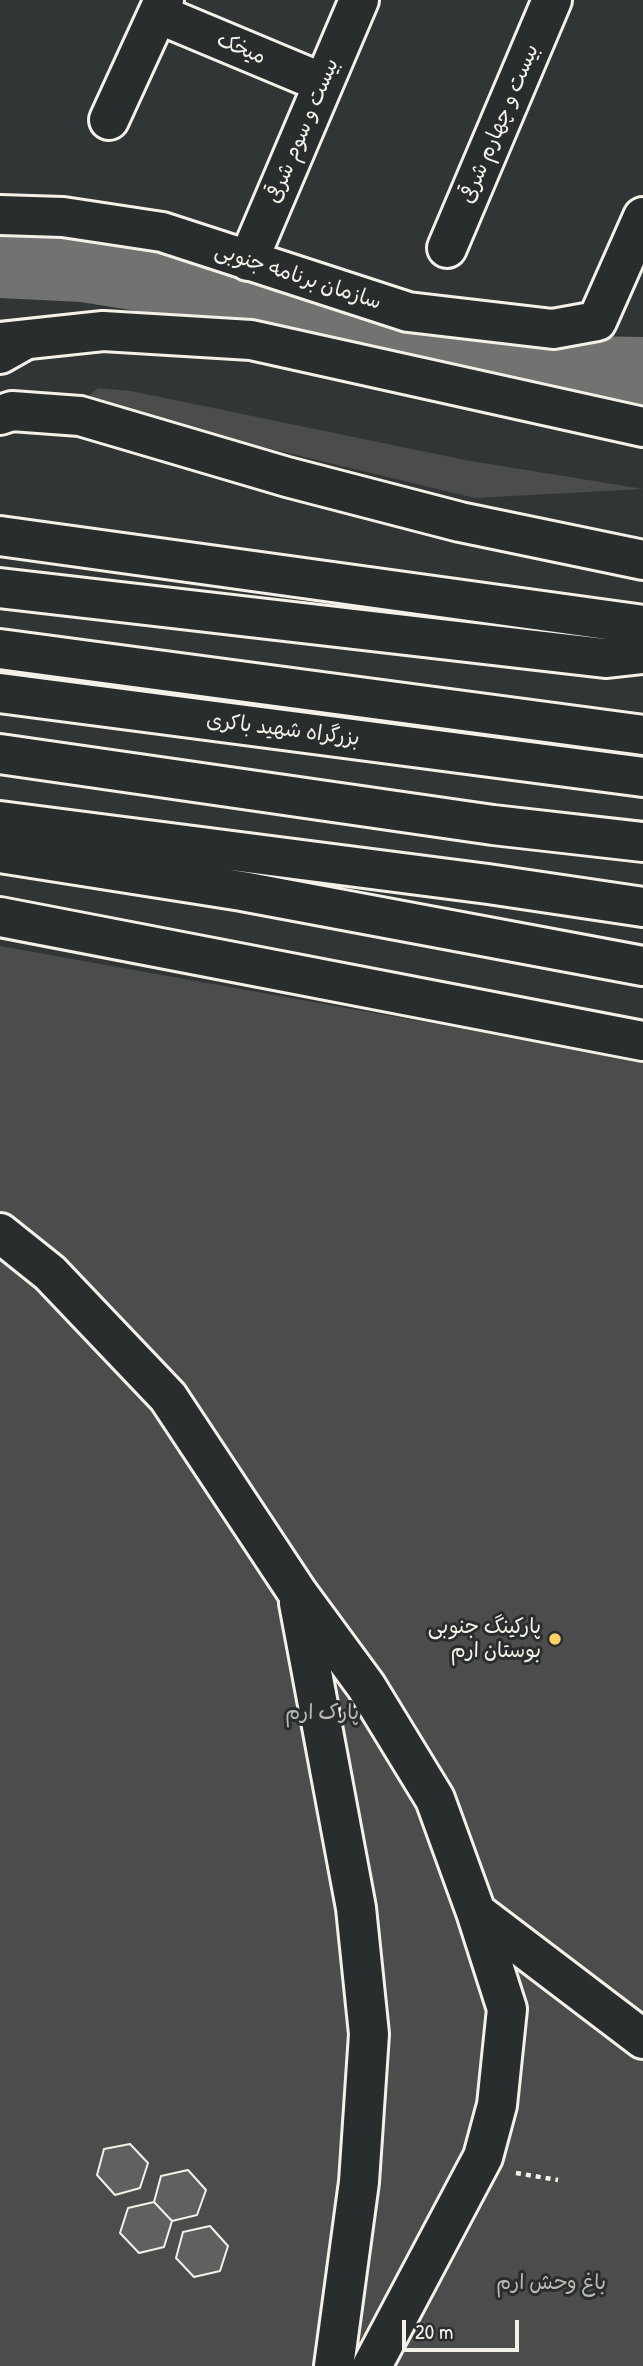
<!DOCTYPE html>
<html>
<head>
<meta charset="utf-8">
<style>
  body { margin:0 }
  #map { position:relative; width:643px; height:2366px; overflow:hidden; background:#323535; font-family:"Patrick Hand",sans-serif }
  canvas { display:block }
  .scale { position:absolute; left:402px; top:2320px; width:117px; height:32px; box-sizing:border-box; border:4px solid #f4f1e8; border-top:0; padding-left:9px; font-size:21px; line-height:24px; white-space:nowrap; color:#f4f1e8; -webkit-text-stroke:5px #2a2d2e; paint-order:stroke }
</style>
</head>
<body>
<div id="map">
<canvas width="643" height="2366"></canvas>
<div class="scale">20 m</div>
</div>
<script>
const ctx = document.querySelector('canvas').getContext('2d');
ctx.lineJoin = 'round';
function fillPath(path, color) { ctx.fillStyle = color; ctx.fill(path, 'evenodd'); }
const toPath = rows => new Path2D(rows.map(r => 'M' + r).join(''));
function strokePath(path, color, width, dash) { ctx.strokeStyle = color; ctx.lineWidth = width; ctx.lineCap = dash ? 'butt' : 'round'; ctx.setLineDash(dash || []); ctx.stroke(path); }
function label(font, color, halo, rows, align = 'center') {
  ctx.font = font + ' "Patrick Hand","Playpen Sans Arabic",sans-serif'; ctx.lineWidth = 6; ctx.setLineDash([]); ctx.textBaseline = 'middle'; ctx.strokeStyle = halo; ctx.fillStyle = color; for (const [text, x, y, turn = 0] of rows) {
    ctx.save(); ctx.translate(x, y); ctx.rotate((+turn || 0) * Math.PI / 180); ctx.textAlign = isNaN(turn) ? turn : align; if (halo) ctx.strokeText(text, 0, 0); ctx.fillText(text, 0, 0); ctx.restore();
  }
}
fillPath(toPath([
  [98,388,131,391,465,460,643,489,475,498,80,403],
  [0,946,643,1061,643,2366,0,2366]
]), '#4b4d4c');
strokePath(toPath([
  [0,263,83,267,221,289,443,358,518,370,643,372]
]), '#727370', 70);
const building = toPath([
  [130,2144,148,2163,140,2188,115,2195,97,2175,104,2149,130,2144],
  [188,2170,206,2190,197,2215,172,2221,154,2202,161,2176,188,2170],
  [154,2202,172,2221,164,2247,139,2253,120,2233,128,2208,154,2202],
  [210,2226,228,2246,220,2271,194,2277,176,2258,183,2232,210,2226]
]);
fillPath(building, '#5f605f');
strokePath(building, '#f4f1e8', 2);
const minor = toPath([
  [158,14,323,83],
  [109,120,164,0],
  [0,215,63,217,162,232,408,312,553,329,597,321,643,217],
  [447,248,552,0],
  [248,261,359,0],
  [0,342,103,331,251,340,643,427],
  [0,415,12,411,80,416,287,477,460,522,643,560],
  [0,917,643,1041],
  [0,1233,50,1273,168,1397,297,1592,366,1686,435,1799,476,1912,643,2039],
  [299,1603,356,1908,369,2034,359,2182,334,2366],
  [372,2366,483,2157,497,2105,507,2009,476,1912]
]);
const highway = toPath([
  [0,354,23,341],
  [0,536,643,625],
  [0,588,605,658,643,654],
  [0,649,643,735],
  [0,693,643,777],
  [0,754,493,825,643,842],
  [0,821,488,884,643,907],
  [0,853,242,891,643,966]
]);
strokePath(minor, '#f4f1e8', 44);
strokePath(highway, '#f4f1e8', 44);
strokePath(toPath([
  [516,2173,558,2180]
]), '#f4f1e8', 4.5, [5, 5]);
strokePath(minor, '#2a2d2e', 38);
strokePath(highway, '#2a2d2e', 38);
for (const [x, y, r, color] of [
  [555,1639,7,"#ffd166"]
]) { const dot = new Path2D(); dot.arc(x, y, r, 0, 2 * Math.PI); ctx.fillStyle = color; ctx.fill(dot); strokePath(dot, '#2a2d2e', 2.5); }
label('21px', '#f4f1e8', '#2a2d2e', [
  ["میخک",241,49,23],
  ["بیست و چهارم شرقی",500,124,-67],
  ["بیست و سوم شرقی",303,131,-67],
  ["سازمان برنامه جنوبی",298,277,18],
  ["بزرگراه شهید باکری",283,730,7]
]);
label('21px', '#f4f1e8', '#2a2d2e', [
  ["پارکینگ جنوبی",541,1627],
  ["بوستان ارم",541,1651]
], 'right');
label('21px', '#b9b8b1', '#2a2d2e', [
  ["پارک ارم",322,1713],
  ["باغ وحش ارم",551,2283]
]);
</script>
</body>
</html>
